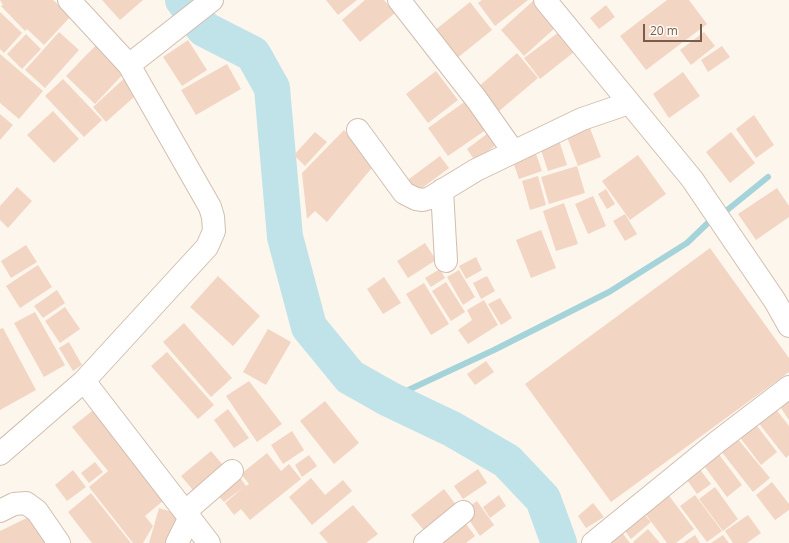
<!DOCTYPE html>
<html>
<head>
<meta charset="utf-8">
<style>
  body { margin:0 }
  #map { position:relative; width:789px; height:543px; overflow:hidden; background:#fdf6ec; font-family:"Open Sans",sans-serif }
  canvas { display:block }
  .scale { position:absolute; left:643px; top:24px; width:59px; height:18px; box-sizing:border-box; border:2px solid #7a5c4d; border-top:0; padding-left:5px; font-size:12px; line-height:14px; white-space:nowrap; color:#7a5c4d; -webkit-text-stroke:3px #fffaf3; paint-order:stroke }
</style>
</head>
<body>
<div id="map">
<canvas width="789" height="543"></canvas>
<div class="scale">20 m</div>
</div>
<script>
const ctx = document.querySelector('canvas').getContext('2d');
ctx.lineJoin = 'round';
const toPath = rows => new Path2D(rows.map(r => 'M' + r).join(''));
function strokePath(path, color, width, dash) { ctx.strokeStyle = color; ctx.lineWidth = width; ctx.lineCap = dash ? 'butt' : 'round'; ctx.setLineDash(dash || []); ctx.stroke(path); }
function fillPath(path, color) { ctx.fillStyle = color; ctx.fill(path, 'evenodd'); }
strokePath(toPath([
  [389,399,494,350,609,292,687,243,711,220,726,211,768,177]
]), '#a5d3da', 6);
strokePath(toPath([
  [183,0,204,29,253,54,272,88,285,237,309,327,350,377,389,399,452,429,507,461,543,499,559,543]
]), '#bfe3e8', 36);
fillPath(toPath([
  [0,0,53,0,71,16,44,45,27,29,25,31,1,6,3,5],
  [102,0,143,0,120,20],
  [326,0,357,0,338,15],
  [365,0,384,0,395,13,360,42,342,20],
  [482,0,528,0,495,26,478,3],
  [667,0,689,0,707,24,646,70,620,36],
  [533,1,556,27,524,56,501,30],
  [470,2,492,30,456,59,434,31],
  [606,5,615,17,599,29,590,18],
  [0,12,22,33,4,53,0,49],
  [59,32,79,50,45,88,25,70],
  [559,32,574,52,540,79,524,58],
  [704,32,715,46,691,65,680,50],
  [26,34,41,49,22,69,7,54],
  [188,40,207,70,182,86,163,57],
  [99,42,127,70,95,104,66,76],
  [722,46,730,57,708,72,701,60],
  [517,53,538,78,498,112,477,88],
  [0,54,43,91,19,119,0,103],
  [227,64,241,89,196,115,181,90],
  [436,71,458,100,428,123,406,94],
  [683,72,700,96,669,118,653,94],
  [129,74,143,89,106,122,93,107],
  [63,79,102,120,84,137,45,96],
  [470,98,490,127,448,156,428,128],
  [53,111,79,139,54,163,27,135],
  [0,114,13,125,0,140],
  [754,115,774,145,756,158,736,129],
  [588,123,601,157,578,166,565,132],
  [344,130,368,155,375,164,327,222,315,211,307,219,302,173],
  [492,130,500,142,475,161,467,149],
  [315,132,327,142,305,166,294,155],
  [731,132,755,163,730,183,706,152],
  [558,137,567,165,548,171,539,144],
  [534,148,542,171,519,179,511,156],
  [638,155,666,194,630,220,602,181],
  [440,156,449,168,414,194,405,182],
  [577,166,585,193,549,204,541,177],
  [538,176,546,205,530,210,522,181],
  [17,187,32,201,8,228,0,220,0,206],
  [777,188,789,206,789,217,756,240,738,214],
  [606,189,615,204,607,209,598,194],
  [593,196,606,226,588,234,575,204],
  [564,203,578,244,556,251,543,211],
  [625,214,637,234,625,241,613,221],
  [541,230,556,268,531,278,516,240],
  [425,243,436,260,408,278,397,261],
  [26,245,37,262,11,278,1,261],
  [710,248,789,358,789,372,611,502,525,384],
  [476,257,482,270,466,279,459,266],
  [38,265,52,287,20,308,6,286],
  [440,269,445,278,431,287,425,278],
  [459,270,475,297,463,305,447,277],
  [218,276,260,316,233,346,190,307],
  [487,276,495,291,481,299,473,283],
  [384,277,401,303,383,314,367,289],
  [446,282,465,312,451,321,432,291],
  [424,283,449,324,431,335,406,294],
  [57,290,65,303,43,318,34,306],
  [500,298,512,318,501,325,488,304],
  [484,300,498,325,468,344,458,330,472,320,467,310],
  [65,307,80,329,60,343,45,321],
  [35,312,65,365,44,377,14,323],
  [184,323,232,378,211,397,163,342],
  [3,328,36,390,0,410,0,329],
  [268,329,291,342,266,385,243,372],
  [69,342,82,365,73,371,59,348],
  [167,352,214,405,198,419,151,366],
  [486,361,494,372,475,385,467,374],
  [249,381,282,424,257,442,226,396],
  [789,394,789,420,777,402],
  [325,401,359,443,334,464,300,421],
  [771,403,789,426,789,455,786,458,754,417],
  [97,407,170,495,145,516,153,526,143,543,133,543,89,487,108,471,72,427],
  [228,409,249,438,234,448,214,420],
  [751,418,777,452,761,465,735,431],
  [292,431,304,450,283,464,271,445],
  [737,438,770,478,753,492,721,451],
  [714,448,742,485,727,497,699,459],
  [211,451,228,471,198,496,181,476],
  [267,453,281,471,289,464,301,479,250,520,241,509,234,515,225,503,244,487,224,502,216,493,239,476,246,486,249,484,241,474],
  [309,455,317,466,302,477,295,465],
  [95,462,103,472,89,483,81,473],
  [695,463,711,484,697,494,682,473],
  [478,469,487,483,463,499,454,486],
  [73,470,86,487,67,501,55,485],
  [311,478,325,495,343,480,352,491,312,525,289,497],
  [772,482,789,504,789,510,775,520,756,495],
  [715,487,738,519,723,531,699,499],
  [444,489,460,510,428,535,411,515],
  [664,489,694,529,676,543,667,543,641,508],
  [91,493,131,543,92,543,68,512],
  [499,495,506,506,490,518,483,507],
  [695,495,722,531,707,542,680,506],
  [477,501,494,525,480,536,463,511],
  [593,503,604,517,586,528,578,516],
  [353,505,378,534,366,543,328,543,319,533],
  [159,508,182,515,173,543,149,543],
  [643,513,651,522,631,539,624,530],
  [35,514,48,543,0,543,0,531],
  [748,515,761,533,747,543,733,543,725,531],
  [460,516,475,536,466,543,441,543],
  [618,527,630,543,610,543],
  [648,529,660,543,634,543,633,542],
  [695,535,700,543,683,543],
  [723,535,729,543,711,543]
]), '#f3d5c3');
const minor = toPath([
  [69,0,129,65],
  [399,0,477,100,513,151],
  [545,0,692,179,775,301,789,326],
  [358,130,404,193,416,199,423,200,430,198,476,170,582,119,629,103],
  [442,190,446,261],
  [84,381,209,543],
  [0,454,84,381,207,247,214,231,213,217,210,207,129,65,212,0],
  [0,511,14,504,26,503,37,511,59,543],
  [186,511,232,471],
  [177,543,190,517],
  [425,543,463,512],
  [593,543,717,442,789,387]
]);
strokePath(minor, '#d1beb0', 24);
strokePath(minor, '#fff', 22);
</script>
</body>
</html>
